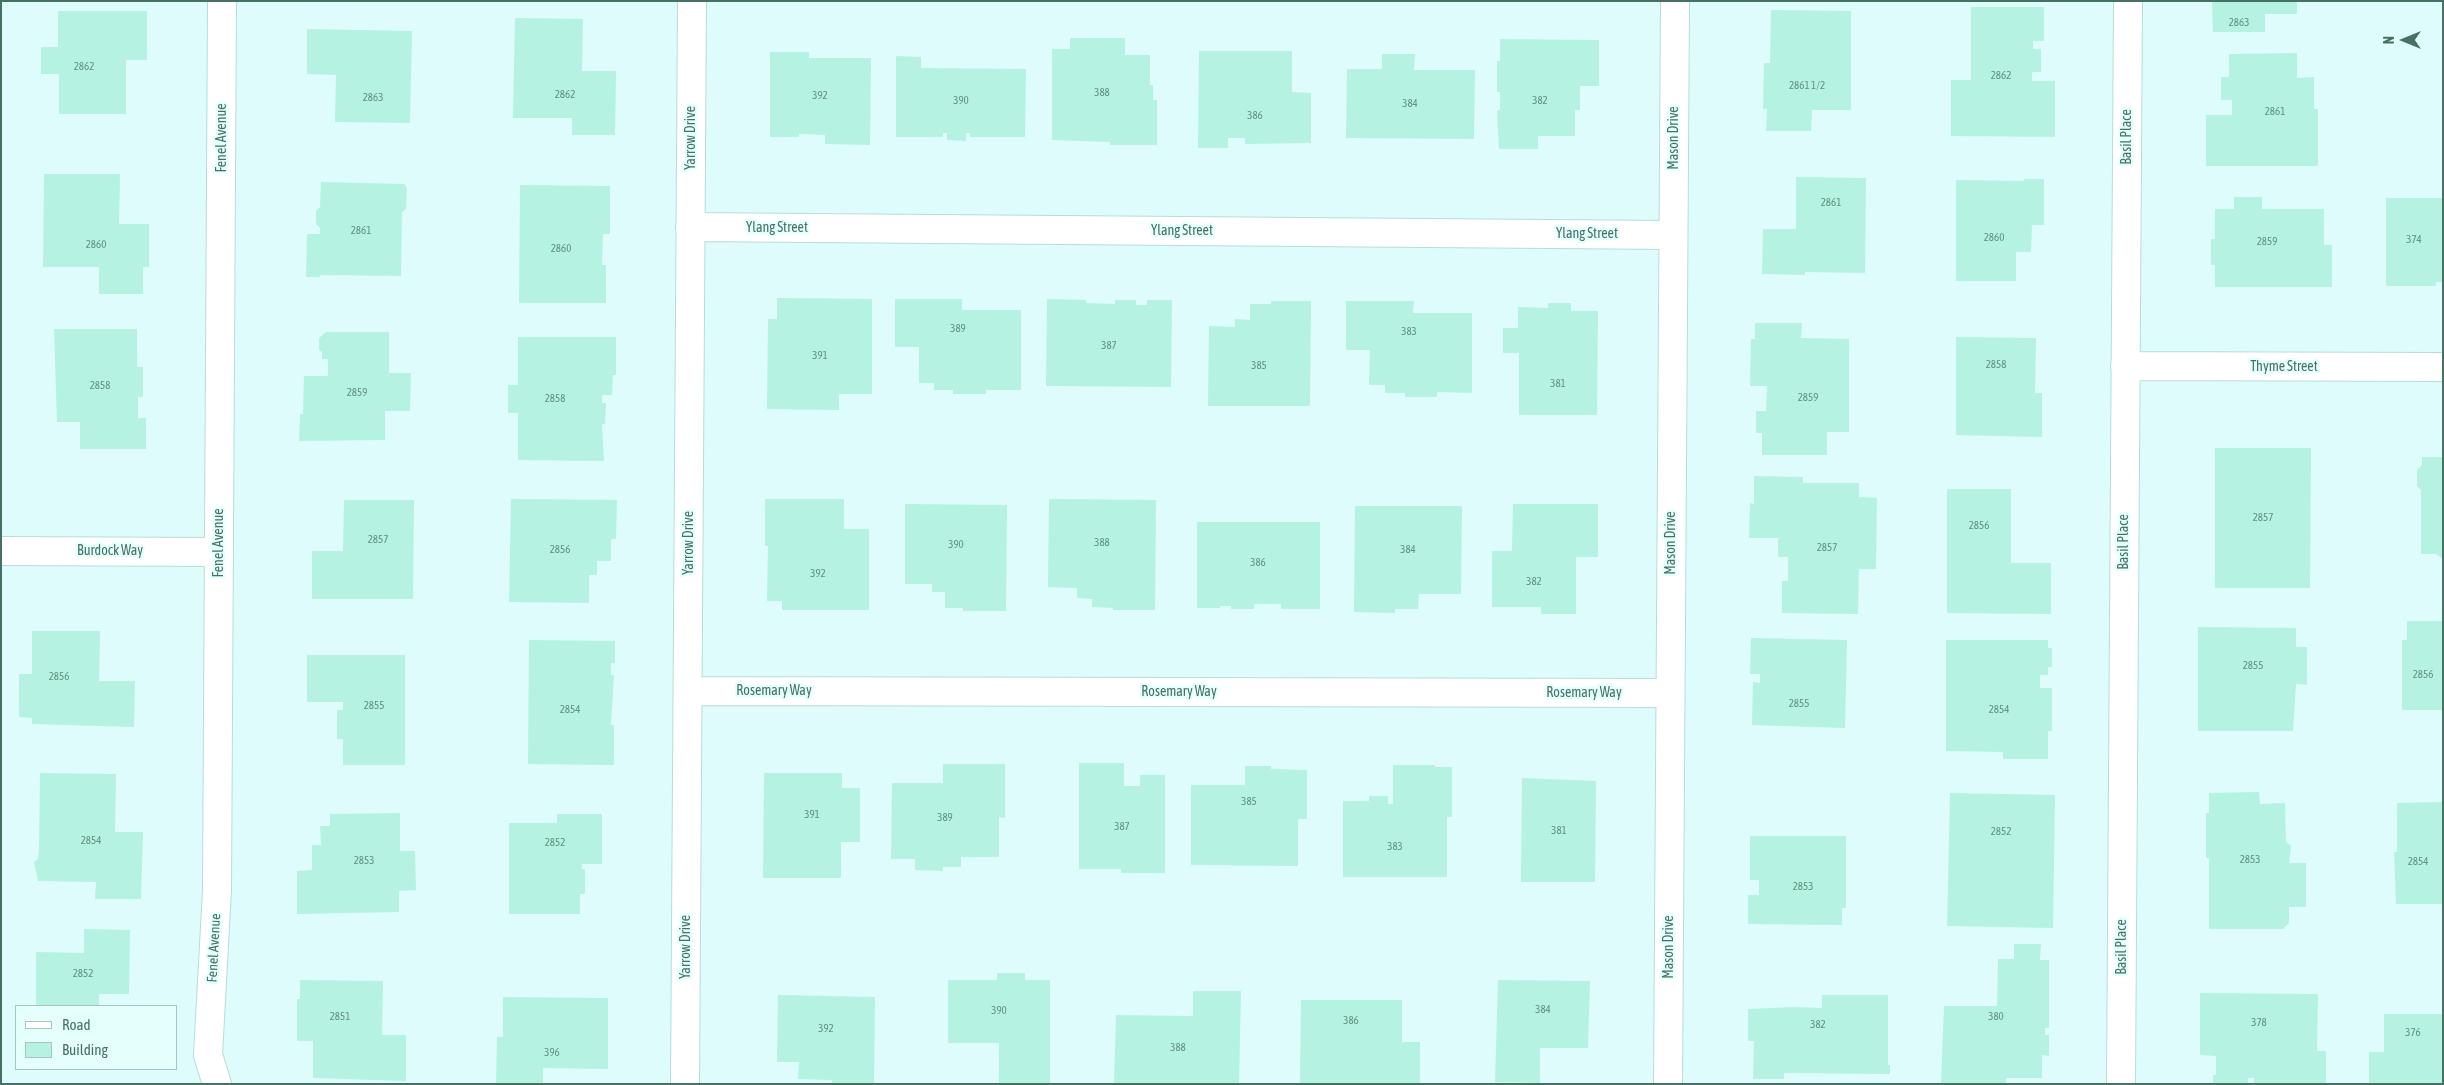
<!DOCTYPE html>
<html>
<head>
<meta charset="utf-8">
<style>
  body { margin:0 }
  #map { position:relative; width:2444px; height:1085px; overflow:hidden; background:#defcfb; font-family:"Asap Condensed",sans-serif }
  canvas { display:block }
  .frame { position:absolute; inset:0; border:2px solid #467264; pointer-events:none }
  .legend { position:absolute; left:15px; top:1005px; width:162px; height:65px; box-sizing:border-box; background:#e5fffd; border:1px solid #a5c7c0; margin:0; padding:6px 9px; list-style:none; font-size:15px; color:#467264 }
  .legend li { display:flex; align-items:center; gap:10px; height:25px }
  .legend b { width:25px; border:1px solid #a5c7c0 }
  .north { position:absolute; left:2379px; top:15px; width:50px; height:50px; -webkit-text-stroke:4px #e5fffd; paint-order:stroke; rotate:270deg; font-size:14px; font-weight:700; line-height:20px; text-align:center; color:#467264 }
  .north::after { content:''; display:block; margin:auto; width:18px; height:22px; background:#467264; clip-path:polygon(50% 0,100% 100%,50% 72%,0 100%) }
</style>
</head>
<body>
<div id="map">
<canvas width="2444" height="1085"></canvas>
<div class="frame"></div>
<ul class="legend">
<li><b style="height:6px;background:#fff"></b>Road</li>
<li><b style="height:14px;background:#b5f2e1"></b>Building</li>
</ul>
<div class="north">N</div>
</div>
<script>
const ctx = document.querySelector('canvas').getContext('2d');
ctx.lineJoin = 'round';
function fillPath(path, color) { ctx.fillStyle = color; ctx.fill(path, 'evenodd'); }
const toPath = rows => new Path2D(rows.map(r => 'M' + r).join(''));
function strokePath(path, color, width, dash) { ctx.strokeStyle = color; ctx.lineWidth = width; ctx.lineCap = dash ? 'butt' : 'round'; ctx.setLineDash(dash || []); ctx.stroke(path); }
function label(font, color, halo, rows, align = 'center') {
  ctx.font = font + ' "Asap Condensed",sans-serif'; ctx.lineWidth = 5; ctx.setLineDash([]); ctx.textBaseline = 'middle'; ctx.strokeStyle = halo; ctx.fillStyle = color; for (const [text, x, y, turn = 0] of rows) {
    ctx.save(); ctx.translate(x, y); ctx.rotate((+turn || 0) * Math.PI / 180); ctx.textAlign = isNaN(turn) ? turn : align; if (halo) ctx.strokeText(text, 0, 0); ctx.fillText(text, 0, 0); ctx.restore();
  }
}
fillPath(toPath([
  [2212,1,2297,1,2297,14,2265,14,2265,32,2213,32],
  [1971,7,2044,7,2044,41,2033,41,2033,49,2041,49,2041,72,2032,72,2032,81,2055,81,2055,137,1951,136,1951,80,1971,80],
  [1771,10,1851,11,1851,110,1812,110,1811,131,1766,131,1767,109,1763,109,1764,63,1770,63],
  [58,11,147,11,147,60,126,60,126,114,59,114,59,74,41,74,41,47,58,47],
  [515,18,583,19,582,71,616,71,615,135,572,135,572,118,513,118],
  [307,29,412,31,410,123,335,122,336,75,307,74],
  [1070,38,1125,38,1125,55,1150,55,1150,85,1153,85,1153,100,1157,100,1157,145,1110,145,1110,142,1052,140,1052,49,1070,49],
  [1500,39,1599,40,1599,86,1580,86,1580,110,1575,110,1575,136,1538,136,1538,149,1499,149,1497,110,1500,110,1500,92,1497,92,1497,61,1500,61],
  [1199,51,1292,51,1292,92,1311,93,1311,143,1245,144,1245,138,1228,138,1228,148,1198,148],
  [770,52,809,52,809,58,871,58,870,145,825,144,825,135,799,134,799,137,770,137],
  [2297,53,2297,78,2314,77,2314,109,2318,109,2318,166,2206,166,2206,115,2232,115,2232,100,2221,100,2221,77,2229,77,2229,54],
  [1382,54,1415,54,1414,70,1475,70,1474,139,1346,138,1347,69,1382,69],
  [896,56,921,57,921,68,1026,69,1025,137,970,137,970,133,966,133,966,141,947,140,947,133,943,133,943,137,896,137],
  [44,174,120,174,119,224,149,224,149,267,143,267,143,294,99,294,99,267,43,267],
  [1796,177,1866,178,1865,273,1805,272,1805,275,1762,274,1763,229,1796,229],
  [2024,179,2044,179,2044,225,2032,225,2031,252,2016,252,2016,281,1956,281,1956,180,2024,181],
  [321,182,404,184,407,188,406,209,402,212,401,276,320,275,320,277,306,277,307,234,320,234,320,228,316,224,316,211,320,207],
  [520,185,610,186,610,234,603,234,602,265,606,265,606,303,519,303],
  [2234,197,2262,197,2262,209,2324,209,2324,245,2332,245,2332,287,2215,287,2215,265,2211,265,2211,239,2215,239,2215,209,2234,209],
  [2386,198,2443,198,2443,282,2436,282,2436,286,2386,286],
  [777,298,872,299,872,394,839,394,839,410,767,409,768,319,777,319],
  [895,299,962,299,962,310,1021,310,1021,390,986,390,986,394,953,394,953,390,934,390,934,383,919,383,919,347,895,347],
  [1047,299,1086,300,1086,303,1115,304,1115,300,1136,300,1136,305,1147,305,1147,300,1172,300,1171,387,1046,386],
  [1271,301,1311,301,1310,406,1208,406,1209,326,1235,327,1235,319,1250,320,1250,304,1271,304],
  [1346,301,1414,301,1413,313,1472,313,1472,393,1437,392,1437,397,1405,397,1405,393,1385,393,1385,385,1369,385,1370,350,1346,350],
  [1548,303,1571,303,1571,311,1598,311,1597,415,1519,415,1519,353,1503,353,1503,328,1518,328,1518,307,1548,308],
  [1755,323,1802,323,1801,338,1849,339,1849,432,1827,432,1827,455,1762,455,1762,433,1756,433,1756,411,1766,411,1767,386,1750,386,1751,339,1755,339],
  [54,329,137,329,137,367,143,367,143,397,138,397,138,418,146,418,146,449,80,449,80,422,57,422],
  [326,332,389,332,389,373,411,373,410,411,385,411,385,440,299,441,300,414,303,414,304,376,328,376,328,359,322,359,322,352,319,350,319,338],
  [518,337,616,337,616,375,613,375,612,395,602,395,602,403,606,403,605,424,602,424,604,461,518,460,518,413,508,413,508,385,518,385],
  [1956,337,2036,338,2035,393,2042,393,2042,437,1956,435],
  [2215,448,2311,448,2310,588,2215,588],
  [2422,457,2443,457,2443,559,2436,554,2421,554,2421,490,2417,486,2417,470,2422,465],
  [1754,476,1803,477,1803,483,1859,483,1859,497,1877,498,1876,569,1859,569,1858,614,1782,613,1782,581,1788,581,1788,557,1778,557,1778,538,1749,538,1750,503,1754,504],
  [1947,489,2011,489,2011,563,2051,563,2051,614,1947,613],
  [511,499,617,500,616,539,611,539,611,561,597,561,597,575,589,575,589,603,509,602],
  [765,499,844,499,844,529,869,529,869,610,782,610,782,601,767,601,768,546,765,546],
  [1049,499,1156,500,1155,610,1113,610,1113,608,1092,607,1092,599,1077,598,1077,588,1048,587],
  [344,500,414,500,413,599,312,599,312,551,343,551],
  [905,504,1007,505,1006,611,963,611,963,608,945,608,945,592,932,592,932,584,905,584],
  [1513,504,1598,504,1598,557,1576,557,1576,614,1541,614,1541,607,1492,607,1492,551,1512,551],
  [1355,506,1462,506,1461,594,1419,594,1418,609,1395,609,1395,613,1354,612],
  [1197,522,1320,522,1320,609,1281,609,1281,604,1254,604,1254,609,1231,609,1231,606,1220,606,1220,608,1197,608],
  [2407,621,2443,621,2443,710,2402,710,2402,640,2407,640],
  [2198,627,2296,628,2296,647,2307,647,2307,685,2296,684,2293,731,2198,731],
  [32,631,100,631,99,681,135,681,134,727,32,724,32,718,19,717,19,674,32,674],
  [1751,638,1847,640,1845,728,1752,725,1753,682,1760,683,1760,674,1750,674],
  [529,640,615,641,615,663,611,663,611,675,614,675,611,725,614,725,614,765,528,764],
  [1946,640,2048,640,2048,648,2052,648,2052,667,2048,667,2048,675,2040,675,2040,688,2052,688,2052,731,2048,731,2048,759,2003,759,2003,752,1946,751],
  [307,655,405,655,405,765,343,765,343,739,337,739,337,710,343,710,343,702,307,702],
  [1079,763,1124,763,1124,786,1140,786,1140,775,1165,775,1165,873,1121,873,1121,869,1079,869],
  [943,764,1005,764,1005,818,999,817,999,857,961,857,961,867,943,867,943,871,915,870,915,859,891,859,892,783,943,783],
  [1393,765,1435,765,1435,767,1452,767,1452,817,1447,817,1447,877,1343,877,1343,801,1369,801,1369,796,1388,796,1388,804,1393,804],
  [1245,766,1271,766,1271,769,1307,770,1307,819,1298,819,1298,866,1191,865,1191,785,1245,785],
  [40,773,116,774,115,832,143,832,141,899,95,899,96,882,38,881,34,862,38,859,39,850],
  [764,773,842,773,842,788,860,788,860,842,841,842,841,878,763,878],
  [1522,778,1596,781,1595,882,1521,882],
  [2259,792,2260,804,2285,803,2286,842,2291,846,2289,863,2306,863,2306,907,2289,907,2289,923,2283,929,2209,929,2209,858,2206,858,2206,813,2209,813,2209,793],
  [1950,793,2055,795,2053,928,1947,926],
  [2443,802,2443,904,2396,904,2394,852,2397,852,2397,803],
  [400,813,400,851,415,851,416,890,399,891,399,912,297,914,297,871,312,870,312,845,321,845,320,826,330,826,330,814],
  [557,814,602,814,602,864,582,864,582,869,585,869,585,894,580,894,580,914,509,914,509,823,557,823],
  [1750,836,1846,836,1846,908,1842,908,1842,925,1748,924,1748,895,1759,895,1759,880,1750,880],
  [84,929,130,930,129,994,99,994,99,1006,36,1006,36,952,84,953],
  [2014,944,2041,944,2040,960,2049,960,2049,1028,2045,1028,2045,1035,2049,1035,2049,1056,2042,1055,2042,1078,2006,1078,2006,1084,1941,1084,1944,1006,1997,1006,1998,959,2014,959],
  [997,973,1025,973,1025,980,1050,980,1050,1084,999,1084,999,1043,948,1043,948,980,997,980],
  [300,980,383,981,382,1035,406,1035,406,1081,313,1078,313,1041,297,1041,297,999,300,999],
  [1498,980,1590,981,1588,1048,1540,1048,1540,1083,1495,1082],
  [1193,991,1241,991,1239,1084,1114,1084,1116,1015,1193,1016],
  [2200,993,2318,994,2317,1051,2326,1051,2326,1084,2254,1084,2254,1078,2248,1078,2248,1084,2213,1084,2213,1075,2216,1075,2216,1056,2200,1055],
  [778,995,875,997,874,1084,832,1084,832,1080,798,1079,799,1062,777,1062],
  [1822,995,1888,995,1888,1065,1890,1065,1890,1074,1784,1073,1784,1079,1753,1079,1754,1041,1748,1041,1748,1009,1795,1007,1822,1008],
  [503,997,608,998,608,1069,543,1068,543,1084,496,1084,497,1037,503,1037],
  [1301,1000,1402,1000,1402,1042,1420,1042,1420,1084,1300,1084],
  [2384,1014,2443,1014,2443,1083,2369,1084,2369,1052,2384,1052]
]), '#b5f2e1');
const street = toPath([
  [690,227,1673,235],
  [2125,366,2443,367],
  [1,551,219,552],
  [688,691,1670,693],
  [217,1084,208,1055,217,890,222,1],
  [685,1084,692,1],
  [1668,1084,1675,1],
  [2121,1084,2128,1]
]);
strokePath(street, '#b8ddd6', 30);
strokePath(street, '#fff', 28);
label('11px', '#629283', null, [
  ["2863",2239,23],
  ["2862",84,67],
  ["2862",2001,76],
  ["2861 1/2",1807,86],
  ["388",1102,93],
  ["2862",565,95],
  ["392",820,96],
  ["2863",373,98],
  ["390",961,101],
  ["382",1540,101],
  ["384",1410,104],
  ["2861",2275,112],
  ["386",1255,116],
  ["2861",1831,203],
  ["2861",361,231],
  ["2860",1994,238],
  ["374",2414,240],
  ["2859",2267,242],
  ["2860",96,245],
  ["2860",561,249],
  ["389",958,329],
  ["383",1409,332],
  ["387",1109,346],
  ["391",820,356],
  ["2858",1996,365],
  ["385",1259,366],
  ["381",1558,384],
  ["2858",100,386],
  ["2859",357,393],
  ["2859",1808,398],
  ["2858",555,399],
  ["2857",2263,518],
  ["2856",1979,526],
  ["2857",378,540],
  ["388",1102,543],
  ["390",956,545],
  ["2857",1827,548],
  ["2856",560,550],
  ["384",1408,550],
  ["386",1258,563],
  ["392",818,574],
  ["382",1534,582],
  ["2855",2253,666],
  ["2856",2423,675],
  ["2856",59,677],
  ["2855",1799,704],
  ["2855",374,706],
  ["2854",570,710],
  ["2854",1999,710],
  ["385",1249,802],
  ["391",812,815],
  ["389",945,818],
  ["387",1122,827],
  ["381",1559,831],
  ["2852",2001,832],
  ["2854",91,841],
  ["2852",555,843],
  ["383",1395,847],
  ["2853",2250,860],
  ["2853",364,861],
  ["2854",2418,862],
  ["2853",1803,887],
  ["2852",83,974],
  ["384",1543,1010],
  ["390",999,1011],
  ["2851",340,1017],
  ["380",1996,1017],
  ["386",1351,1021],
  ["378",2259,1023],
  ["382",1818,1025],
  ["392",826,1029],
  ["376",2413,1033],
  ["388",1178,1048],
  ["396",552,1053]
]);
label('14px', '#467264', '#e5fffd', [
  ["Basil Place",2127,137,-90],
  ["Fenel Avenue",222,138,-90],
  ["Yarrow Drive",691,138,-90],
  ["Mason Drive",1674,138,-90],
  ["Ylang Street",777,228],
  ["Ylang Street",1182,231],
  ["Ylang Street",1587,234],
  ["Thyme Street",2284,367],
  ["Basil Place",2124,542,-90],
  ["Fenel Avenue",219,543,-90],
  ["Yarrow Drive",689,543,-90],
  ["Mason Drive",1671,543,-90],
  ["Burdock Way",110,551],
  ["Rosemary Way",774,691],
  ["Rosemary Way",1179,692],
  ["Rosemary Way",1584,693],
  ["Yarrow Drive",686,947,-90],
  ["Mason Drive",1669,947,-90],
  ["Basil Place",2122,947,-90],
  ["Fenel Avenue",214,948,-87]
]);
</script>
</body>
</html>
